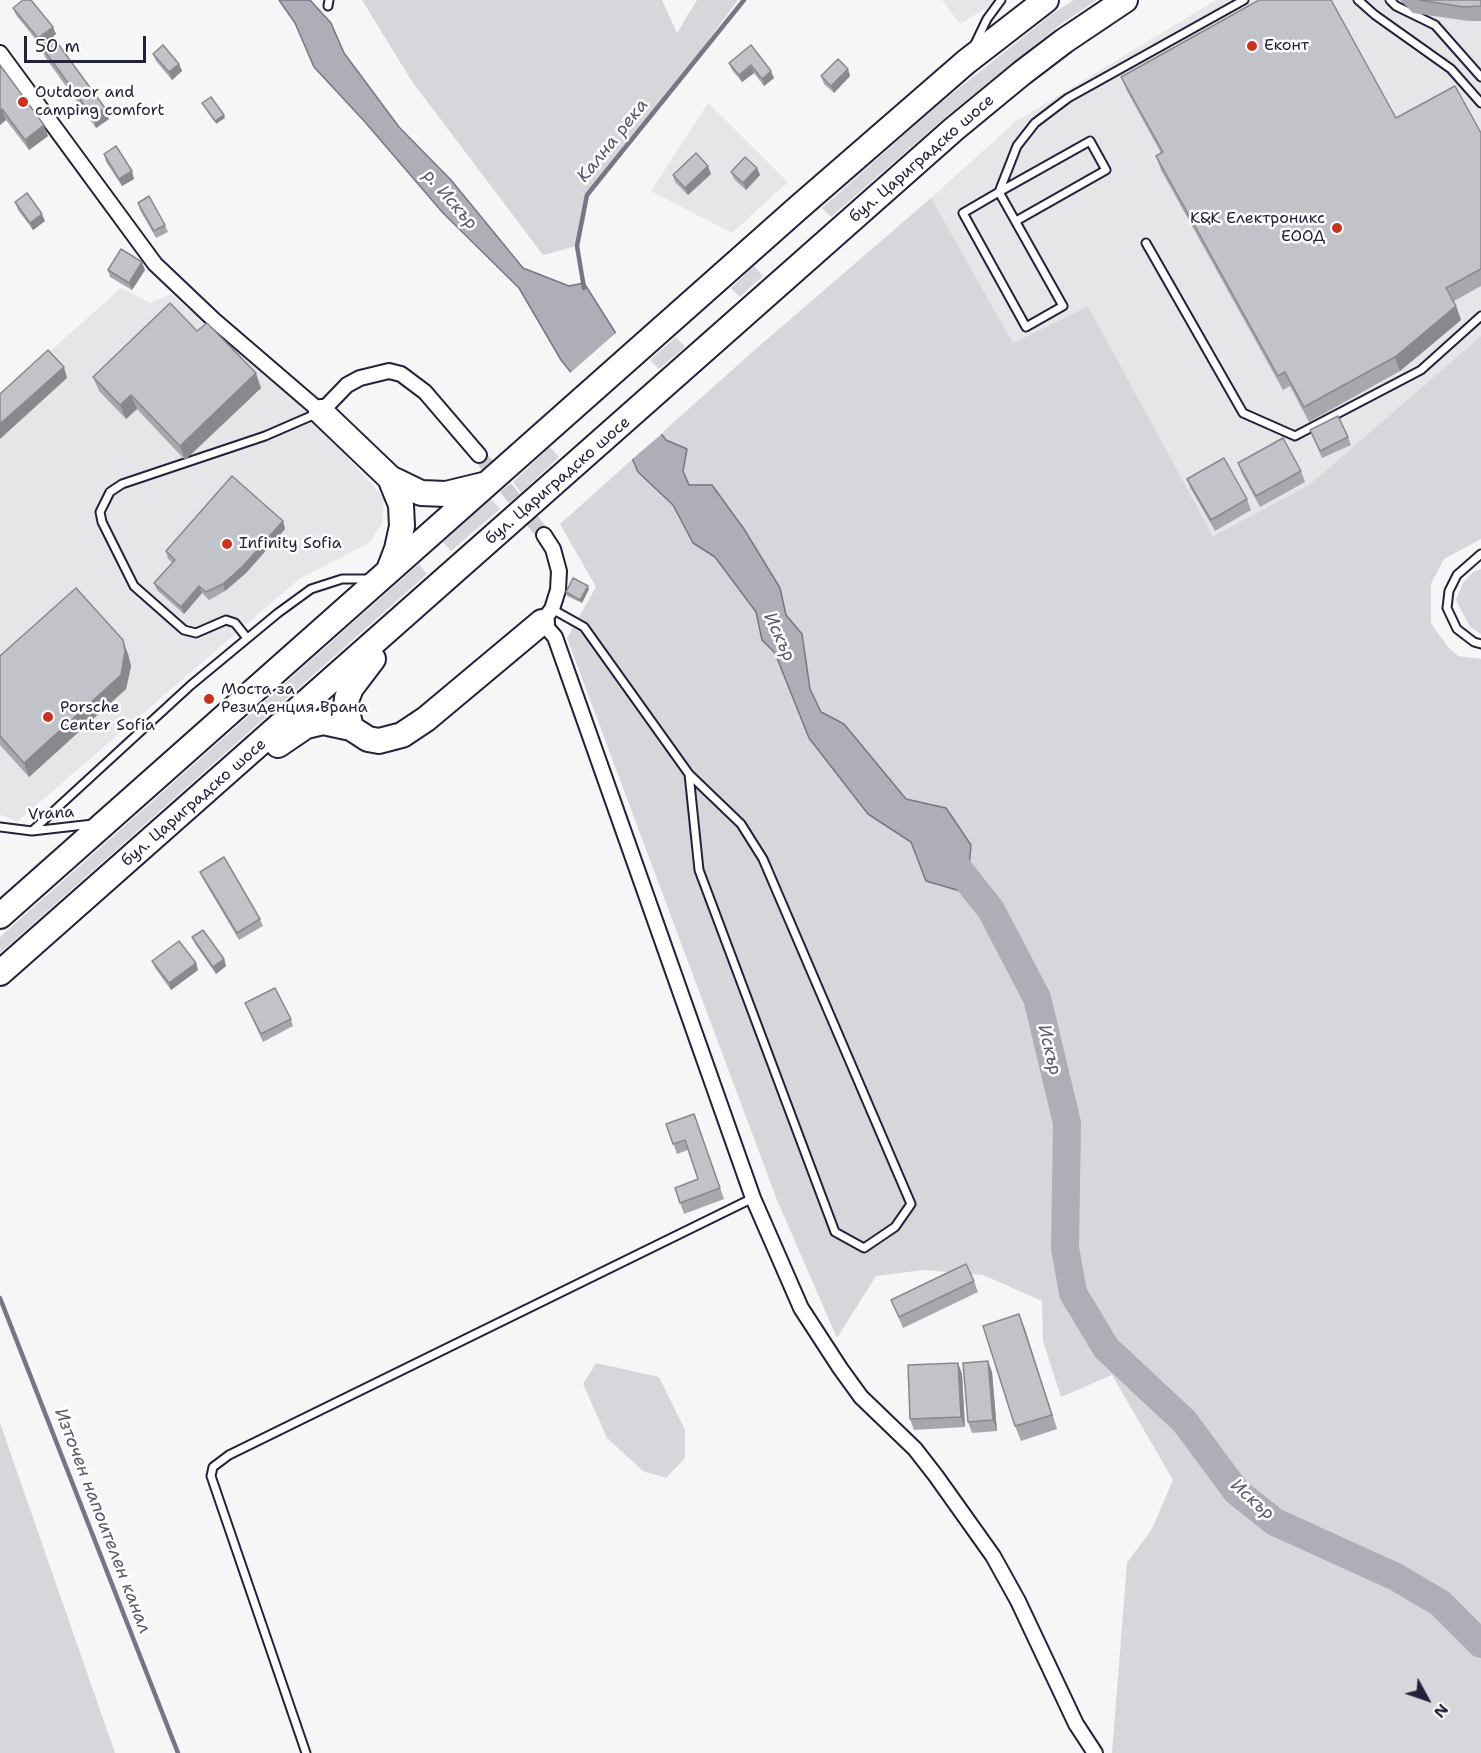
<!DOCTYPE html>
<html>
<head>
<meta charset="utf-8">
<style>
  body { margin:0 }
  #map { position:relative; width:1481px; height:1753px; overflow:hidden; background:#f6f6f7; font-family:"Shantell Sans",sans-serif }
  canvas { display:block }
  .north { position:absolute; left:1397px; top:1669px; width:60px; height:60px; -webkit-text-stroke:4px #fff; paint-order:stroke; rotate:130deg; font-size:16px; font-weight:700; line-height:24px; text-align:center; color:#22223b }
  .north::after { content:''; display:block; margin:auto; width:21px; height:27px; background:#22223b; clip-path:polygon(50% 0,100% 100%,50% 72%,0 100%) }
  .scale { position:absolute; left:24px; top:36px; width:122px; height:27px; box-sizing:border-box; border:3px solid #22223b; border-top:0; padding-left:8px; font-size:18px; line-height:21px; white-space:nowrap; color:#22223b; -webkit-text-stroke:4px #fff; paint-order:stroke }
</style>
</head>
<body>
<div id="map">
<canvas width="1481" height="1753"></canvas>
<div class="north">N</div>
<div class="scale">50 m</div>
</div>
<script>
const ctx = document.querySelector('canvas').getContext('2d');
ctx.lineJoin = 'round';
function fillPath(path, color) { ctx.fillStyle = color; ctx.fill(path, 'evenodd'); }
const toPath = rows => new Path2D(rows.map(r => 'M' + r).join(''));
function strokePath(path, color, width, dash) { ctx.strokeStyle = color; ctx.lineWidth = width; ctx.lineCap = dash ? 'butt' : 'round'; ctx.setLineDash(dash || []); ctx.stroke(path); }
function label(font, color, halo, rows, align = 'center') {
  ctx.font = font + ' "Shantell Sans",sans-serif'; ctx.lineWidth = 5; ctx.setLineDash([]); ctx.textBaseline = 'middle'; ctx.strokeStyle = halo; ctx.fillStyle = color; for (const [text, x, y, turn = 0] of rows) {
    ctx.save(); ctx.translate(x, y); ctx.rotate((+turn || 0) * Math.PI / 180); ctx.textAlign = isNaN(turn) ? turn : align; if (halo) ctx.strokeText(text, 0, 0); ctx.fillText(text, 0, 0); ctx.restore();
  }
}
fillPath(toPath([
  [942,0,999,0,960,24],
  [1216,0,1481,0,1481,336,1309,485,1213,536,1088,306,1013,343,931,198,1015,122],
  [708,103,788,182,732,233,651,191],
  [121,288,150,303,171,294,302,407,384,498,382,524,369,543,299,579,18,821,0,815,0,396]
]), '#e6e6e9');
fillPath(toPath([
  [362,0,662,0,677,33,697,0,738,0,664,100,587,195,577,246,543,255,411,80],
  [1074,0,1097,0,1061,24,948,115,831,217,822,208,938,105,1052,14],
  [931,198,1013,343,1088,306,1213,536,1309,485,1481,336,1481,539,1444,559,1431,584,1431,623,1448,647,1458,656,1481,659,1481,1753,1112,1753,1127,1563,1152,1529,1173,1480,1112,1375,1061,1397,1043,1341,1042,1301,983,1275,924,1270,876,1276,837,1338,777,1200,567,638,596,587,560,524,750,354],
  [754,266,763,276,740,297,731,288],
  [676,337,685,347,659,369,650,360],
  [550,447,559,457,521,493,513,482],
  [491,499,500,509,451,551,443,542],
  [419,564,427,574,0,953,0,937],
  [1481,569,1481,634,1470,627,1456,600,1463,583,1473,572],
  [596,1363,659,1377,685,1430,685,1458,666,1478,643,1471,607,1438,583,1384],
  [0,1423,115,1753,0,1753]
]), '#d7d7db');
const water = toPath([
  [279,0,310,0,331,23,344,53,399,127,451,180,523,268,569,286,584,283,615,332,632,396,666,440,687,449,683,471,689,485,712,485,744,529,780,588,786,615,802,634,810,689,821,712,844,724,906,799,946,808,971,845,969,867,981,897,926,881,911,842,868,814,809,738,775,653,762,640,756,612,715,557,693,543,673,505,638,472,624,439,561,360,519,288,443,213,365,122,314,67,295,23,279,0]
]);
fillPath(water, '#aeaeb7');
strokePath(water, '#767685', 1.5);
fillPath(toPath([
  [618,331,635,395,664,432,630,461,621,440,569,374]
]), '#f6f6f7');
strokePath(toPath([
  [584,288,577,246,587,195,744,0],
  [0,1298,178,1753]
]), '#767685', 4.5);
strokePath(toPath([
  [957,867,991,910,1037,998,1067,1123,1065,1248,1073,1293,1106,1348,1185,1422,1236,1491,1275,1522,1396,1577,1440,1603,1481,1644]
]), '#aeaeb7', 28);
strokePath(toPath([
  [479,455,544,535]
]), '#ccccd1', 14, [14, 7]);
const service = toPath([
  [1358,0,1375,15,1451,69,1481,103],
  [1390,0,1396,6,1435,25,1481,77],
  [328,6,329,0],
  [975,44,987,19,1001,0],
  [1016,221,1106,170,1090,141,999,192,963,213,1026,327,1063,306,999,192,1017,146,1035,123,1068,98,1244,0],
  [1146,243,1243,413,1295,436,1421,370,1481,316],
  [1481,554,1457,575,1449,591,1447,608,1457,629,1474,642,1481,644],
  [552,609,584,627,689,774,741,824,763,859,911,1204,895,1227,864,1248,835,1232,699,870,689,774],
  [247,638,235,623,226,620,196,633,184,630,134,586,102,522,100,512,110,492,122,484,265,436,318,413],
  [0,827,32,831,93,824],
  [32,831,191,685,278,613,311,589,342,579,369,579],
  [306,1753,211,1476,213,1467,229,1455,753,1198]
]);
const minor = toPath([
  [0,53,155,264,214,320,321,412,347,385,360,378,389,371,401,374,425,392,479,455],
  [544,535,553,549,559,571,558,590,552,609,542,622,555,637,753,1198,801,1308,840,1368,861,1397,915,1449,936,1476,993,1556,1018,1601,1076,1724,1095,1753]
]);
const trunk = toPath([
  [321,412,390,478,421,493,446,494,483,485],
  [389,570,397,549,402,526,401,505,390,478],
  [351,728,346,707,347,698,351,688,373,659],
  [278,745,306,726,323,722,351,728,368,739,379,741,402,735,426,719,542,622],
  [0,916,798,208,966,62,1046,0],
  [0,973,954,129,1022,73,1064,41,1125,0]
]);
strokePath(service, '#22223b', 11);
strokePath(minor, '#22223b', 18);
strokePath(trunk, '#22223b', 28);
strokePath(service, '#fff', 7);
strokePath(minor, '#fff', 14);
strokePath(trunk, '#fff', 24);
fillPath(toPath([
  [1400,0,1481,0,1481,21,1469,21,1413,13],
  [13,8,56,34,41,46,16,15],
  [751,45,774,78,764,86,754,73,742,82,732,70,729,63],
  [41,46,105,108,109,119,96,128,45,57],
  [153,54,179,64,182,71,172,80,156,61],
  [0,65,48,136,29,150,6,120,0,125],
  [848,69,850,76,834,93,824,84,821,76],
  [1121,77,1396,118,1481,133,1481,286,1454,301,1461,320,1400,371,1309,422,1290,386,1283,390,1161,170,1156,156,1161,153,1127,91],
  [104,154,134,179,122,186,106,162],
  [757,168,760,175,746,190,734,179,731,172],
  [711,174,688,195,675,182,673,175],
  [15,202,45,221,33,230,18,210],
  [138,203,165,225,168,232,156,238,140,210],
  [108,270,145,270,132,290,110,277],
  [197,331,261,388,185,460,137,409,126,419,99,391,93,377],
  [1310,430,1348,437,1351,445,1322,458],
  [1238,463,1301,471,1305,482,1260,507,1242,474],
  [1187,479,1247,499,1251,510,1215,531,1191,489],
  [283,521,285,529,246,573,225,591,209,600,202,593,184,614,157,590,154,583,173,563,168,559,166,551],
  [589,589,582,603,567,596,566,592],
  [128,654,131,666,126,689,29,777,0,745,0,656],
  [200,872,260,919,263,926,239,940,203,879],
  [192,937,224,959,226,966,216,974,195,944],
  [152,961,196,963,198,970,171,990,155,968],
  [245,1003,291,1019,293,1026,263,1042],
  [694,1114,724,1199,684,1214,675,1188,698,1179,688,1150,677,1154,666,1124],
  [974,1281,978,1292,903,1328,891,1300],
  [1019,1314,1057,1429,1021,1441,1015,1426],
  [988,1361,992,1372,997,1431,972,1433,968,1422],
  [958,1363,962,1374,965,1427,914,1430,910,1419]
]), '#a7a7ad');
fillPath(toPath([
  [53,27,56,34,41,46,38,38],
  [179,64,182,71,172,80,169,72],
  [751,65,754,73,742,82,739,75],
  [848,69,850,76,834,93,831,86],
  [771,71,774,78,764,86,762,79],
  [105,108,109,119,96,128,93,117],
  [2,109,6,120,0,125,0,111],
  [224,115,225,118,216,124,215,121],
  [44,125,48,136,29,150,25,140],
  [708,166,711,174,688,195,685,188],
  [757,168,760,175,746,190,743,183],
  [132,171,134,179,122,186,119,179],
  [42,214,45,221,33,230,30,223],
  [142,262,145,270,132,290,129,283],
  [1456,306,1461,320,1400,371,1395,357],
  [64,367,67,378,0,439,0,424],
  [256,373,261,388,185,460,180,446],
  [131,395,137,409,126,419,120,405],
  [283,521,285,529,246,573,225,591,223,584],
  [199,586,202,593,184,614,181,607],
  [588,586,589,589,582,603,580,600],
  [123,640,128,654,131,666,126,689,29,777,24,763],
  [224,959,226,966,216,974,213,967],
  [196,963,198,970,171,990,169,983],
  [1019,1314,1025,1329,1057,1429,1052,1415],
  [988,1361,992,1372,997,1431,993,1420],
  [958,1363,962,1374,965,1427,961,1417]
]), '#88888d');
const building = toPath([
  [23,0,31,0,53,27,38,38,13,8,23,0],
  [1259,0,1331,0,1396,118,1455,86,1481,133,1481,269,1446,288,1456,306,1395,357,1304,407,1285,372,1278,376,1156,156,1163,152,1121,77,1259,0],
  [1419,0,1481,0,1481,6,1464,7,1419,0],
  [53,37,105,108,93,117,41,46,53,37],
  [163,45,179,64,169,72,153,54,163,45],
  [751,45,771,71,762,79,751,65,739,75,729,63,751,45],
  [838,59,848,69,831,86,821,76,838,59],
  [0,65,44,125,25,140,2,109,0,111,0,65],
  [211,97,224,115,215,121,202,103,211,97],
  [116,146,132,171,119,179,104,154,116,146],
  [696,153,708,166,685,188,673,175,696,153],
  [745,157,757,168,743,183,731,172,745,157],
  [27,193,42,214,30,223,15,202,27,193],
  [149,196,165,225,154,231,138,203,149,196],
  [121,249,142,262,129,283,108,270,121,249],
  [170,303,197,331,207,323,256,373,180,446,131,395,120,405,93,377,170,303],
  [48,350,64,367,0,424,0,394,48,350],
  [1338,416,1348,437,1320,451,1310,430,1338,416],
  [1283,438,1301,471,1256,496,1238,463,1283,438],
  [1224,458,1247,499,1211,520,1187,479,1224,458],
  [232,476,283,521,243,566,223,584,206,592,199,586,181,607,154,583,175,560,166,551,232,476],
  [573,578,588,586,580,600,566,592,573,578],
  [76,588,123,640,125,651,121,675,24,763,0,736,0,656,76,588],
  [224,857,260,919,237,933,200,872,224,857],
  [203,930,224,959,213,967,192,937,203,930],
  [179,941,196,963,169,983,152,961,179,941],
  [275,988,291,1019,261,1034,245,1003,275,988],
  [694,1114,720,1188,680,1203,675,1188,698,1179,685,1140,673,1144,666,1124,694,1114],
  [966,1264,974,1281,899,1317,891,1300,966,1264],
  [1019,1314,1052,1415,1015,1426,983,1326,1019,1314],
  [988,1361,993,1420,968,1422,963,1363,988,1361],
  [958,1363,961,1417,910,1419,908,1365,958,1363]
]);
fillPath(building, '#c2c2c9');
strokePath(building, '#88888d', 1.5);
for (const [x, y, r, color] of [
  [1252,46,6,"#c8321e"],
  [23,102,6,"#c8321e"],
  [1337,228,6,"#c8321e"],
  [227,544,6,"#c8321e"],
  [209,699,6,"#c8321e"],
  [48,717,6,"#c8321e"]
]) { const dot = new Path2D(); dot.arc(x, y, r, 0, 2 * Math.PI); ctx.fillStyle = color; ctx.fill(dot); strokePath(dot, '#fff', 2); }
label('16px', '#22223b', '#fff', [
  ["Еконт",1264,46],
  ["Outdoor and",35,93],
  ["camping comfort",35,111],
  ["K&K Електроникс",1325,219,"right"],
  ["ЕООД",1325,237,"right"],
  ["Infinity Sofia",239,544],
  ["Моста за",221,690],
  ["Резиденция Врана",221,708],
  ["Porsche",60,708],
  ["Center Sofia",60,726]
], 'left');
label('16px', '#22223b', '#fff', [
  ["бул. Цариградско шосе",922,159,-41],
  ["бул. Цариградско шосе",558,481,-41],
  ["бул. Цариградско шосе",194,803,-41],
  ["Vrana",51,814,-4]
]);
label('italic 18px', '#5a5a6d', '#fff', [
  ["Кална река",613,141,-51],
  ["р. Искър",450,200,49],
  ["Искър",779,637,65],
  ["Искър",1049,1050,76],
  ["Искър",1252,1500,41],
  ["Източен напоителен канал",102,1521,69]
]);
</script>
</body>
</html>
